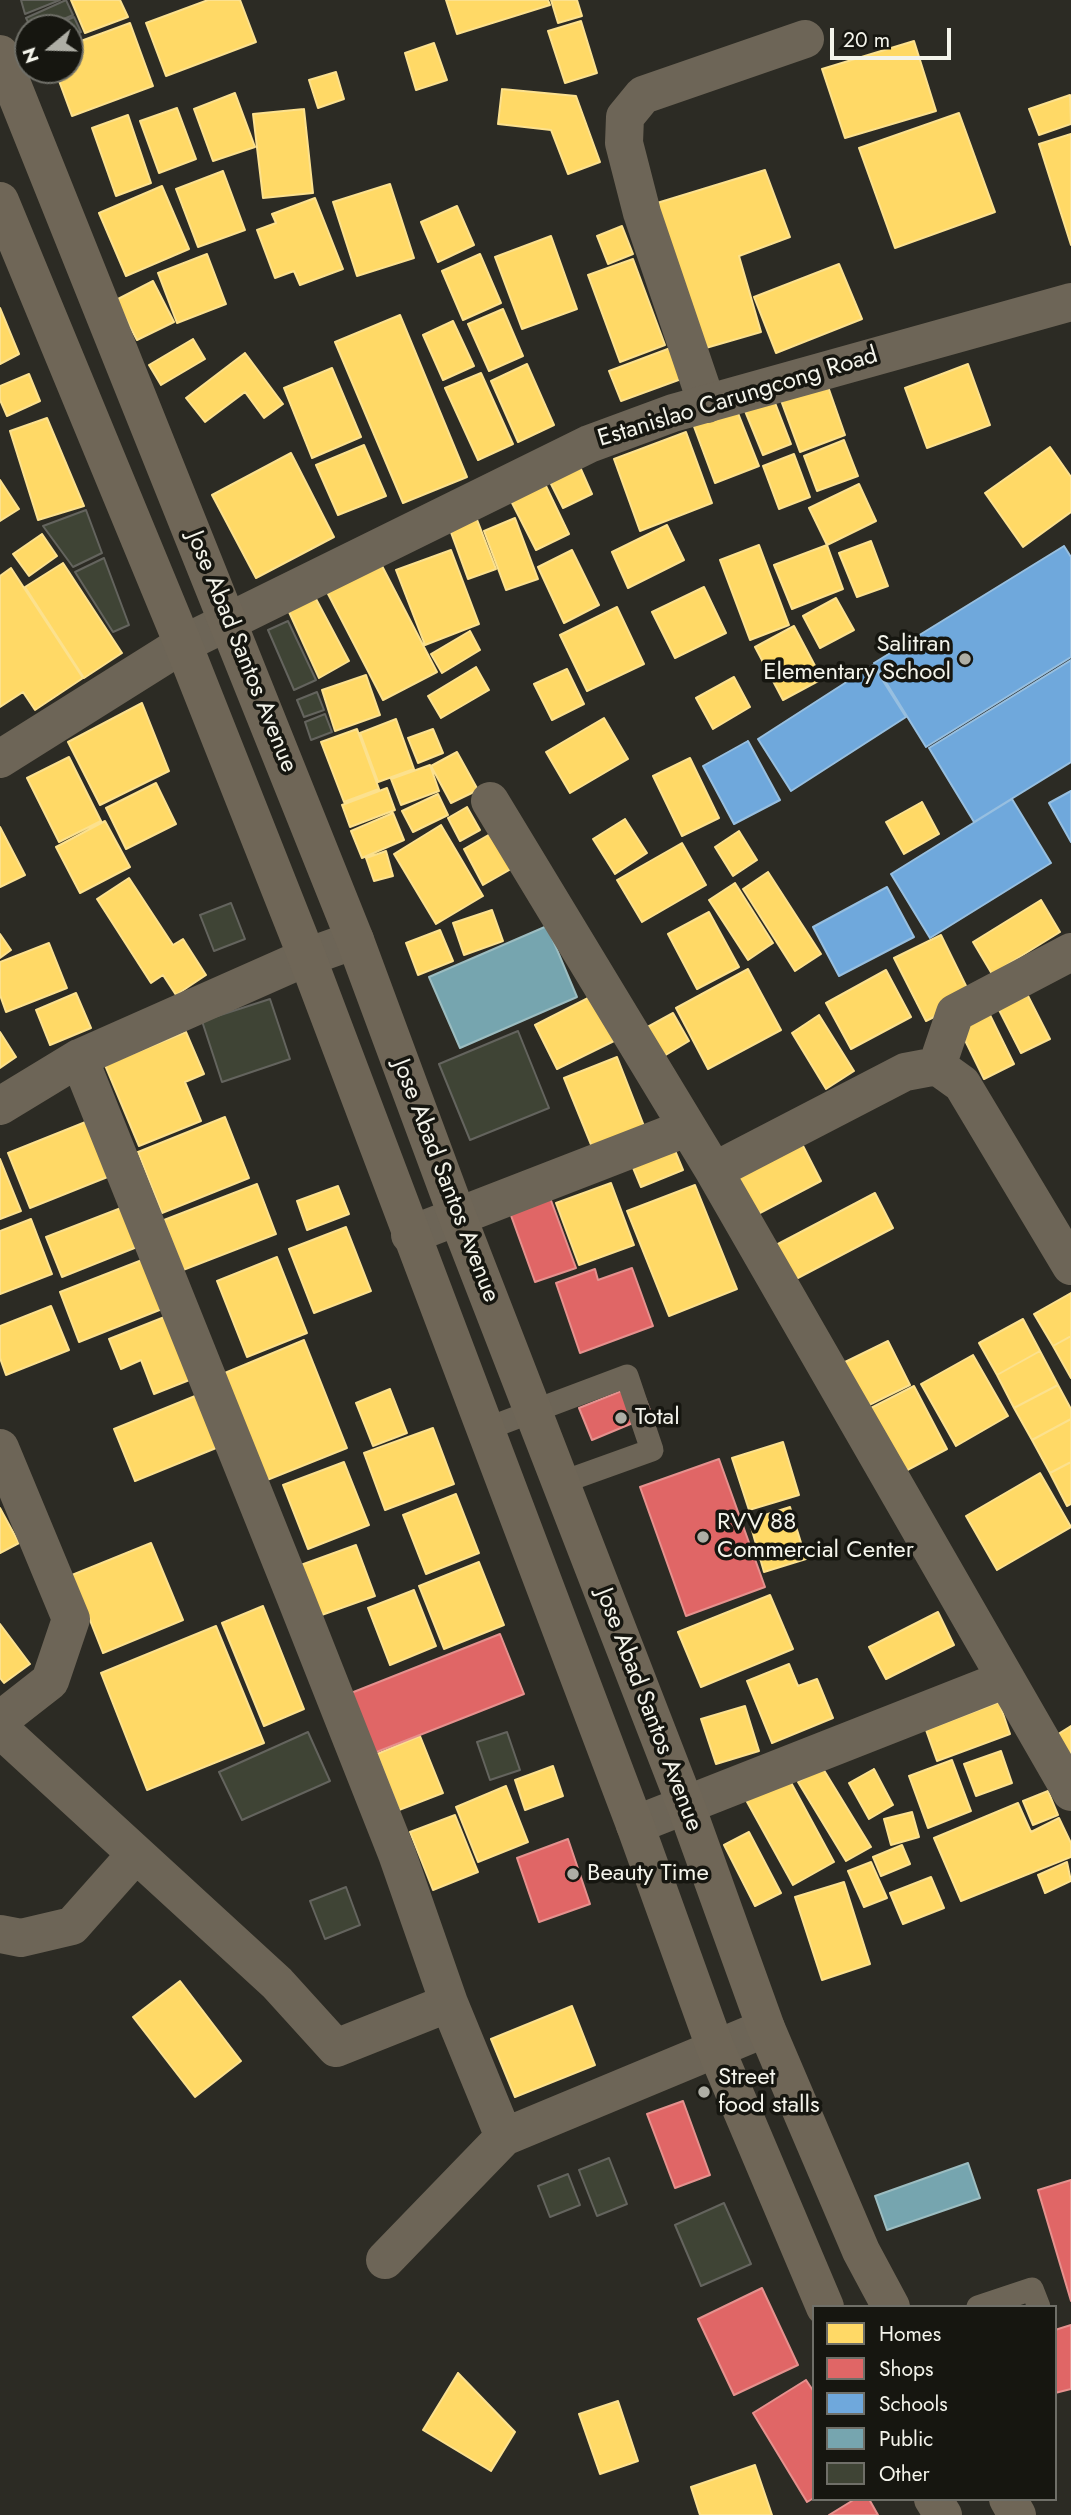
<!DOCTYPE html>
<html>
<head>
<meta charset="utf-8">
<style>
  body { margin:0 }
  #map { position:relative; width:1071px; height:2515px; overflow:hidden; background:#2c2b24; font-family:Jost,sans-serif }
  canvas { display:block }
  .legend { position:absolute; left:812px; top:2305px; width:245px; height:196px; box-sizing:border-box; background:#161610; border:2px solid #6f6f68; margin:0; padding:9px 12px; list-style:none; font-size:21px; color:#f4f4eb }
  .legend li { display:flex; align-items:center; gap:14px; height:35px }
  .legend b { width:35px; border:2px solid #6f6f68 }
  .north { position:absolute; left:14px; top:14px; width:70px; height:70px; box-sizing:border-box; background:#161610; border:2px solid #6f6f68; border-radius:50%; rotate:251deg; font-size:19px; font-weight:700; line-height:28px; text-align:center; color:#f4f4eb }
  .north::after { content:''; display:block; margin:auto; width:24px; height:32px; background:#aeaea5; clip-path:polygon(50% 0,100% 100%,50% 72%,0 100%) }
  .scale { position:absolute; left:830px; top:28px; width:121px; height:32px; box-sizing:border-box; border:4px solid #f4f4eb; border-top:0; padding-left:9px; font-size:21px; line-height:24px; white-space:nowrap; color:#f4f4eb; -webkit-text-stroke:5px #161610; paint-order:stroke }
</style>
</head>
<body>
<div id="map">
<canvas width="1071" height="2515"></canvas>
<ul class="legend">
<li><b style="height:19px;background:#ffd966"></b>Homes</li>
<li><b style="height:19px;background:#e06666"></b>Shops</li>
<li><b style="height:19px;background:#6fa8dc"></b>Schools</li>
<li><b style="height:19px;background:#76a5af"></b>Public</li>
<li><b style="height:19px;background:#3f4435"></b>Other</li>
</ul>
<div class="north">N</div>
<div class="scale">20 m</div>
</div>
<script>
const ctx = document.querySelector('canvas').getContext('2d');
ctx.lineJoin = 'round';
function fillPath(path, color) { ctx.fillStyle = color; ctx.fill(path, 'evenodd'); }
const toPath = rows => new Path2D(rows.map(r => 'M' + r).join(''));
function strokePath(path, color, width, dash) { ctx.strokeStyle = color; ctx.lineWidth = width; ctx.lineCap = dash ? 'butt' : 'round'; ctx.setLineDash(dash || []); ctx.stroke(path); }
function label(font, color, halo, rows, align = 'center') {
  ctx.font = font + ' Jost,sans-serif'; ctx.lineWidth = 7; ctx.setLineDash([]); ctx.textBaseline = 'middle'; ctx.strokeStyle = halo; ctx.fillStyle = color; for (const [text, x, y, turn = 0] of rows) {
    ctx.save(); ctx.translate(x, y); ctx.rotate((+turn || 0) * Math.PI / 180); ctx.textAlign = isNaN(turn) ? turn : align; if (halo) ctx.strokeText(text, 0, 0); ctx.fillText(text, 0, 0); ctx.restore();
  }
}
const homes = toPath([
  [71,0,120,0,128,17,85,33,71,0],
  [208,0,240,0,256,42,166,76,146,23,208,0],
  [446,0,548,0,550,5,457,34,446,0],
  [551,0,577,0,582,16,558,23,551,0],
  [581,21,597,73,565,83,548,31,581,21],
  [130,23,153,86,72,116,55,70,70,70,70,45,130,23],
  [914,41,936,111,845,138,822,69,914,41],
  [434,43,447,80,416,90,405,53,434,43],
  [336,72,344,99,318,108,309,80,336,72],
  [502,89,576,96,600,162,568,174,551,130,498,124,502,89],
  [235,93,255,147,213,161,194,109,235,93],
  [1070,95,1071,124,1039,135,1029,109,1070,95],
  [177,108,196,159,159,173,140,121,177,108],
  [304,109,313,193,263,198,253,114,304,109],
  [959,113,995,212,895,248,859,148,959,113],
  [128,115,151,183,116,196,92,128,128,115],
  [1071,134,1071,245,1039,144,1071,134],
  [765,170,790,237,739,256,761,332,692,352,657,203,765,170],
  [223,171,245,230,198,247,176,189,223,171],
  [390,184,414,258,357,276,333,202,390,184],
  [162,186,189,249,126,276,99,213,162,186],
  [315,198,343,269,300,285,294,271,275,278,257,230,276,223,272,214,315,198],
  [457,206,474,245,438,262,421,222,457,206],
  [622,226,633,254,608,264,597,236,622,226],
  [551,236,577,309,522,329,495,257,551,236],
  [207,254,226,304,177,323,158,273,207,254],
  [480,254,501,303,463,320,442,271,480,254],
  [633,259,665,345,620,362,588,275,633,259],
  [839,264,862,319,776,353,754,297,839,264],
  [153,281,174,322,137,340,116,300,153,281],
  [0,308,19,354,0,364,0,308],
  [503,309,523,356,489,371,468,324,503,309],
  [400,315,467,477,403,503,335,342,400,315],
  [453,321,474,366,443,380,423,335,453,321],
  [193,339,205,359,161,385,149,365,193,339],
  [673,347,684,378,621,401,609,371,673,347],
  [245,353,283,404,264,418,245,392,205,422,186,398,245,353],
  [527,364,554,425,518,442,491,381,527,364],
  [968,364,990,425,927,448,905,388,968,364],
  [332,368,361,437,312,458,284,388,332,368],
  [481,373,513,444,478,460,445,388,481,373],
  [29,374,40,401,7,416,0,400,0,386,29,374],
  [825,378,845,435,800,452,779,395,825,378],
  [772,395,791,444,763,455,743,406,772,395],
  [736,408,759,466,715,483,693,424,736,408],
  [47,418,84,506,38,520,10,431,47,418],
  [686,432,712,503,640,531,614,459,686,432],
  [844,440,858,476,817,491,804,456,844,440],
  [364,445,386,496,338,515,316,465,364,445],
  [1050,447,1071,477,1071,512,1023,547,985,493,1050,447],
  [291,453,334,537,256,578,212,495,291,453],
  [794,454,810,497,779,509,763,466,794,454],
  [580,467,592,494,563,508,550,482,580,467],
  [0,480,19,509,0,521,0,480],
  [545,484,569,534,536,550,511,501,545,484],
  [859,484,876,521,827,545,809,508,859,484],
  [476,517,496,569,468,579,449,527,476,517],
  [515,518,538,579,506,590,484,531,515,518],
  [667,525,684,560,628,588,612,552,667,525],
  [42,534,57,556,29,576,13,554,42,534],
  [871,541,888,586,857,597,839,553,871,541],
  [759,545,789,625,750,640,720,560,759,545],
  [827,545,843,589,792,609,774,565,827,545],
  [451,550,479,624,425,645,396,570,451,550],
  [572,550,599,605,564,623,538,567,572,550],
  [380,562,437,672,383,700,326,590,380,562],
  [63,563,122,653,84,678,25,587,63,563],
  [11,568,83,678,35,710,23,692,0,707,0,576,11,568],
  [704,587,726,633,675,658,652,612,704,587],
  [315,597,349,661,319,678,289,612,315,597],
  [836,598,854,630,820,648,803,616,836,598],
  [617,607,644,664,587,691,560,635,617,607],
  [794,626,822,679,783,700,755,647,794,626],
  [470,631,480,650,442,673,431,654,470,631],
  [476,667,489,690,441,718,428,696,476,667],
  [567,669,584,704,552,720,534,684,567,669],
  [366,675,380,715,335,731,322,690,366,675],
  [734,677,750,707,713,729,696,698,734,677],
  [142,703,169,771,100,805,68,742,142,703],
  [604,718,628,759,570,793,546,752,604,718],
  [396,719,414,769,378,782,360,733,396,719],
  [357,729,379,789,344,802,321,742,357,729],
  [433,729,443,753,418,763,408,738,433,729],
  [457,752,478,790,451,803,431,766,457,752],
  [69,757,101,821,59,842,27,778,69,757],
  [690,758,719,818,682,836,653,776,690,758],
  [430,765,439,791,401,805,391,779,430,765],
  [156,783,176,824,126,849,106,808,156,783],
  [387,788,395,810,350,827,342,805,387,788],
  [438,794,448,815,413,832,402,811,438,794],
  [922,802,939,834,904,854,886,822,922,802],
  [467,807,480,830,460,841,448,818,467,807],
  [393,813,404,840,362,858,351,831,393,813],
  [625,819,647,853,615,874,593,839,625,819],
  [105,821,130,867,80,893,56,847,105,821],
  [441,825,483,896,436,924,394,854,441,825],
  [0,827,25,875,0,887,0,827],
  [739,831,757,860,733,876,715,847,739,831],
  [492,833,511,869,483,885,464,849,492,833],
  [682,843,706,885,642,922,617,880,682,843],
  [386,851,393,876,374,881,366,858,386,851],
  [768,872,821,954,795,971,743,889,768,872],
  [129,878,173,945,183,939,206,975,176,995,163,975,151,983,97,899,129,878],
  [735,883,773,943,748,960,709,900,735,883],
  [1041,900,1060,932,992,974,973,942,1041,900],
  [492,910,503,941,464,955,453,923,492,910],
  [709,912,739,967,697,989,668,934,709,912],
  [440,930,453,961,418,975,406,943,440,930],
  [0,934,11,950,0,958,0,934],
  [941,935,972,998,926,1021,894,958,941,935],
  [49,943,67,988,6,1012,0,995,0,962,49,943],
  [748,969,781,1030,708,1069,676,1008,748,969],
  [886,970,911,1017,851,1049,826,1003,886,970],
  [1026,992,1050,1039,1021,1053,997,1006,1026,992],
  [76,993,91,1028,50,1045,36,1010,76,993],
  [592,996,614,1041,557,1069,535,1025,592,996],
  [988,1011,1014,1064,984,1079,958,1026,988,1011],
  [673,1013,689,1041,659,1059,642,1030,673,1013],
  [819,1015,854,1071,826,1089,792,1033,819,1015],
  [0,1032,16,1057,0,1068,0,1032],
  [186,1032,204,1074,185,1082,201,1121,139,1146,105,1065,186,1032],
  [617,1057,644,1126,592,1147,564,1078,617,1057],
  [225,1117,249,1178,162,1213,138,1152,225,1117],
  [88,1121,110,1176,30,1208,8,1153,88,1121],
  [800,1140,821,1181,756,1215,734,1174,800,1140],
  [671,1141,683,1170,641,1187,629,1158,671,1141],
  [0,1159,21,1211,0,1219,0,1159],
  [611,1183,634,1245,579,1265,556,1203,611,1183],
  [257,1184,276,1234,183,1270,164,1220,257,1184],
  [695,1185,737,1289,669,1316,627,1211,695,1185],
  [338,1186,349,1214,307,1230,297,1201,338,1186],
  [875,1193,893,1228,794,1280,776,1245,875,1193],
  [121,1208,137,1247,62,1277,46,1237,121,1208],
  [31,1219,52,1274,0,1294,0,1231,31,1219],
  [346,1227,371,1291,314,1313,289,1249,346,1227],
  [277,1257,307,1333,247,1357,217,1281,277,1257],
  [142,1260,162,1309,79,1342,60,1292,142,1260],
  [1071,1293,1071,1336,1053,1346,1034,1314,1071,1293],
  [51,1306,69,1350,6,1375,0,1358,0,1326,51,1306],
  [172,1314,197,1377,154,1394,141,1360,121,1369,109,1339,172,1314],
  [1023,1319,1040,1351,997,1375,979,1343,1023,1319],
  [1071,1336,1071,1378,1053,1346,1071,1336],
  [304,1340,347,1448,262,1482,220,1375,304,1340],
  [888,1341,910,1385,865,1407,843,1363,888,1341],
  [1040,1351,1058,1385,1014,1408,997,1375,1040,1351],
  [973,1355,1008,1416,956,1446,921,1384,973,1355],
  [1058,1385,1071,1409,1071,1419,1032,1440,1014,1408,1058,1385],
  [914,1386,947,1449,898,1475,865,1411,914,1386],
  [390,1389,407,1433,373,1446,356,1403,390,1389],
  [200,1394,221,1446,135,1481,114,1429,200,1394],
  [1071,1419,1071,1462,1050,1473,1032,1440,1071,1419],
  [433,1428,454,1484,385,1510,364,1453,433,1428],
  [783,1442,799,1495,749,1510,732,1458,783,1442],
  [344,1462,369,1525,308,1549,283,1485,344,1462],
  [1071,1462,1071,1504,1067,1506,1050,1473,1071,1462],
  [1040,1473,1071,1527,997,1570,966,1516,1040,1473],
  [456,1494,479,1553,426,1574,403,1515,456,1494],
  [790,1507,806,1559,764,1572,749,1520,790,1507],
  [0,1508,19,1543,0,1553,0,1508],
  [151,1543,183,1620,103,1653,72,1575,151,1543],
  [356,1545,375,1596,316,1617,298,1566,356,1545],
  [479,1562,504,1625,444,1649,419,1586,479,1562],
  [414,1590,436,1646,390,1665,368,1608,414,1590],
  [770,1595,793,1649,701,1687,678,1632,770,1595],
  [263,1606,304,1709,264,1726,222,1623,263,1606],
  [938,1612,954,1645,886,1679,869,1647,938,1612],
  [0,1624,30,1664,4,1683,0,1678,0,1624],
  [216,1626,264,1743,147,1790,101,1673,216,1626],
  [789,1664,798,1686,817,1679,833,1718,772,1743,747,1681,789,1664],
  [999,1702,1010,1734,937,1761,926,1730,999,1702],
  [745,1706,759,1751,716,1764,701,1719,745,1706],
  [1071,1726,1071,1763,1055,1736,1071,1726],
  [420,1736,443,1793,399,1810,377,1754,420,1736],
  [1001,1751,1012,1783,976,1796,964,1764,1001,1751],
  [952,1760,971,1811,928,1828,909,1776,952,1760],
  [553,1766,563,1796,525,1810,515,1780,553,1766],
  [822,1767,871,1847,846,1861,798,1782,822,1767],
  [874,1769,893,1805,869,1819,849,1783,874,1769],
  [788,1777,834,1862,793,1885,746,1800,788,1777],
  [506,1786,528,1842,478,1862,456,1807,506,1786],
  [1048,1791,1058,1815,1033,1825,1023,1801,1048,1791],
  [1018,1803,1031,1832,1059,1818,1071,1843,1071,1857,961,1901,934,1838,1018,1803],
  [912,1812,919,1837,891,1845,884,1819,912,1812],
  [455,1815,478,1872,433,1890,410,1832,455,1815],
  [749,1832,781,1893,755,1906,724,1845,749,1832],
  [902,1845,910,1864,881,1876,873,1857,902,1845],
  [871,1862,887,1898,864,1907,848,1871,871,1862],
  [1067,1862,1071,1881,1045,1893,1038,1875,1067,1862],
  [931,1877,944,1908,903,1924,890,1893,931,1877],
  [844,1882,870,1964,822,1980,795,1897,844,1882],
  [180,1981,241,2061,195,2097,133,2017,180,1981],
  [572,2006,595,2065,515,2097,491,2039,572,2006],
  [458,2373,515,2432,491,2471,423,2430,458,2373],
  [618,2401,638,2461,600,2474,579,2414,618,2401],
  [755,2465,772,2515,700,2515,691,2487,755,2465]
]);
fillPath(homes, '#ffd966');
strokePath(homes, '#fce18e', 2);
const shops = toPath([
  [549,1195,576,1268,535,1282,509,1210,549,1195],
  [632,1268,653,1326,580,1353,556,1283,595,1269,598,1280,632,1268],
  [639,1384,652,1415,592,1440,579,1408,639,1384],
  [719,1459,765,1587,686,1616,640,1487,719,1459],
  [500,1634,524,1694,374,1753,351,1693,500,1634],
  [568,1839,590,1904,539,1922,517,1858,568,1839],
  [683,2101,710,2175,675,2188,647,2114,683,2101],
  [1071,2180,1071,2301,1038,2190,1071,2180],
  [762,2288,798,2365,734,2395,698,2319,762,2288],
  [1071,2325,1071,2389,1055,2393,1055,2330,1071,2325],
  [806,2380,814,2392,814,2498,807,2502,753,2413,806,2380],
  [855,2499,869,2499,878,2515,829,2515,855,2499]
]);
fillPath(shops, '#e06666');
strokePath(shops, '#e6918e', 2);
const schools = toPath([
  [1064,546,1071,557,1071,657,926,747,874,663,1064,546],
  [1071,660,1071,762,974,822,929,748,1071,660],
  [873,665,906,717,791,791,758,739,873,665],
  [748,741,780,800,734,824,703,766,748,741],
  [1071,791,1071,842,1049,803,1071,791],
  [1012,799,1051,863,930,938,891,874,1012,799],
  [887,887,914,937,839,976,813,927,887,887]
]);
fillPath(schools, '#6fa8dc');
strokePath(schools, '#97bfe0', 2);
const public = toPath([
  [547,926,577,997,460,1048,429,977,547,926],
  [968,2163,980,2198,887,2230,875,2196,968,2163]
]);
fillPath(public, '#76a5af');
strokePath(public, '#9cbdc1', 2);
const building = toPath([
  [21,0,60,0,25,14,21,0],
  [66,0,73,15,43,28,31,28,26,18,66,0],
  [74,17,81,32,70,37,70,28,48,28,74,17],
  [86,510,102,553,73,567,43,526,86,510],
  [104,558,129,625,113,632,75,572,104,558],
  [288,621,316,680,294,690,268,630,288,621],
  [317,692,324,710,304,717,297,700,317,692],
  [325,714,332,732,311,740,305,722,325,714],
  [231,903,245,939,214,951,200,915,231,903],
  [270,999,290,1059,222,1082,202,1021,270,999],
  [518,1031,549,1108,470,1140,439,1064,518,1031],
  [308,1732,330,1781,242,1820,219,1772,308,1732],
  [507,1732,520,1770,490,1780,477,1742,507,1732],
  [346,1887,360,1925,325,1939,310,1901,346,1887],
  [609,2158,627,2204,597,2216,579,2170,609,2158],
  [568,2174,580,2205,550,2217,538,2186,568,2174],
  [724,2203,751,2264,701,2286,675,2225,724,2203]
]);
fillPath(building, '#3f4435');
strokePath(building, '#64645e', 2);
strokePath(toPath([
  [486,1429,627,1376,652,1450,560,1483],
  [978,2307,1032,2289,1039,2307]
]), '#6d6557', 23);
strokePath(toPath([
  [707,404,642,213,624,143,625,117,643,95,805,39],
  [490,801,714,1171,1071,1792],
  [79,1058,295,1596,397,1854,449,2003,504,2137],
  [937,1066,955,1013,1071,952],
  [0,1106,79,1058,307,957,355,940],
  [714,1171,905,1072,937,1066,962,1084,1071,1266],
  [410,1235,686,1128],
  [0,1448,71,1619,50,1681,0,1720],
  [0,1729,277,1983,336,2048,449,2003],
  [635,1825,1006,1679],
  [0,1934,21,1938,72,1926,136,1854],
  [385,2260,504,2137,766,2028]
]), '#6d6557', 38);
strokePath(toPath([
  [0,759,183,644,589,444,673,413,1071,302]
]), '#6d6557', 38);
strokePath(toPath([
  [0,54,355,940,458,1218,686,1806,766,2028,861,2251,891,2307],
  [0,201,183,644,307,957,635,1825,715,2047,825,2307],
  [933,2499,943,2515],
  [1008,2499,1017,2515]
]), '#6f6657', 38);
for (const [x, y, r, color] of [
  [965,659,7,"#aeaea5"],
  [621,1418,7,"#aeaea5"],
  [703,1537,7,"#aeaea5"],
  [573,1874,7,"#aeaea5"],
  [704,2092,7,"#aeaea5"]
]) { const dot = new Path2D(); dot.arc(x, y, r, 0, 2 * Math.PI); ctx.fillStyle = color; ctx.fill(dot); strokePath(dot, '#161610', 2.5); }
label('24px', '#f4f4eb', '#161610', [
  ["Estanislao Carungcong Road",738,398,-17],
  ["Jose Abad Santos Avenue",241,652,68],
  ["Jose Abad Santos Avenue",445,1181,69],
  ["Jose Abad Santos Avenue",648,1710,69]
]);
label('24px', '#f4f4eb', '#161610', [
  ["Salitran",951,645,"right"],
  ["Elementary School",951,673,"right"],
  ["Total",635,1418],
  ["RVV 88",717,1523],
  ["Commercial Center",717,1551],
  ["Beauty Time",587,1874],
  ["Street",718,2078],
  ["food stalls",718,2106]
], 'left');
</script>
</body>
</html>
